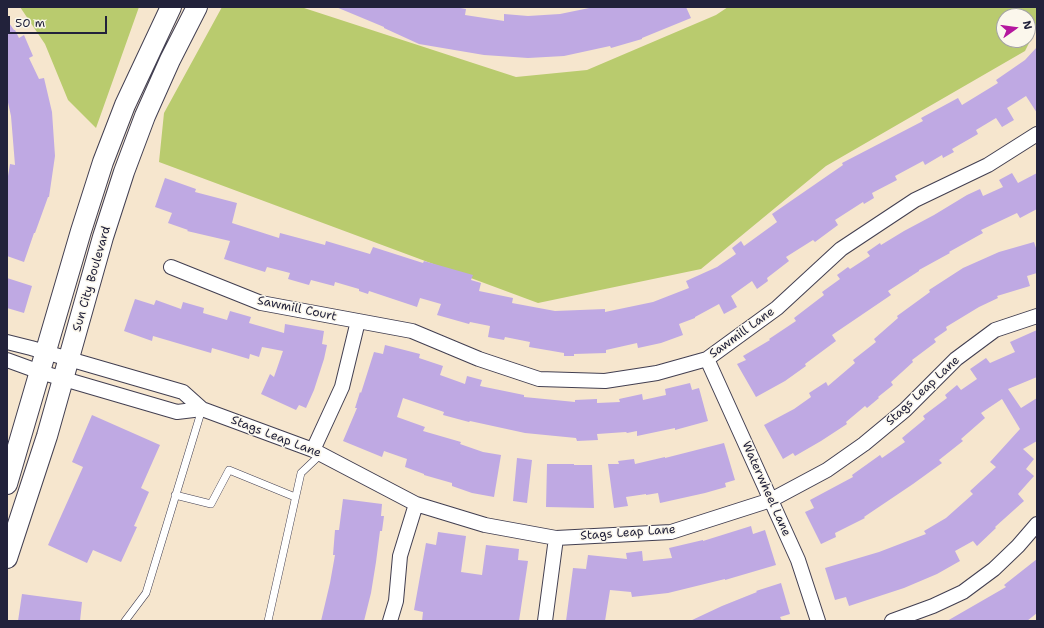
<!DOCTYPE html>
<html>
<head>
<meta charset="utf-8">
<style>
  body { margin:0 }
  #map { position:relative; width:1044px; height:628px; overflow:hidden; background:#f6e6ce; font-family:"Shantell Sans",sans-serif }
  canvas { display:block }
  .frame { position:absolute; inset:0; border:8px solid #22223b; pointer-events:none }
  .north { position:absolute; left:996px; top:8px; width:40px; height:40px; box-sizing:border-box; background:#fbf7ec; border:1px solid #a4a2a5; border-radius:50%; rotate:76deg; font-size:11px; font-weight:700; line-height:16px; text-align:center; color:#22223b }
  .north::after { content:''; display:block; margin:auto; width:14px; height:18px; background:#b5179e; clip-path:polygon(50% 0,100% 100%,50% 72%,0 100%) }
  .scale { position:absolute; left:8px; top:16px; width:99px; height:18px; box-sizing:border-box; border:2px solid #22223b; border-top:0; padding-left:5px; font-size:12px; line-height:14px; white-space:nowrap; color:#22223b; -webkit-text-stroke:3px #fbf7ec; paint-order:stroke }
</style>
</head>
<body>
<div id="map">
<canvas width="1044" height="628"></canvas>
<div class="frame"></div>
<div class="north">N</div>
<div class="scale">50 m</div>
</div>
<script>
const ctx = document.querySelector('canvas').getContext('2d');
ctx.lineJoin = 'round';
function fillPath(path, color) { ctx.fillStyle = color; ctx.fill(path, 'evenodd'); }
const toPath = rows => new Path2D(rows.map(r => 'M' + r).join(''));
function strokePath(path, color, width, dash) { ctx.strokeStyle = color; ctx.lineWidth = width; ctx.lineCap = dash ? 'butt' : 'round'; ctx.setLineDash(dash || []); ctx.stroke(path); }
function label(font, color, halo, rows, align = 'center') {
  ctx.font = font + ' "Shantell Sans",sans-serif'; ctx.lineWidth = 3; ctx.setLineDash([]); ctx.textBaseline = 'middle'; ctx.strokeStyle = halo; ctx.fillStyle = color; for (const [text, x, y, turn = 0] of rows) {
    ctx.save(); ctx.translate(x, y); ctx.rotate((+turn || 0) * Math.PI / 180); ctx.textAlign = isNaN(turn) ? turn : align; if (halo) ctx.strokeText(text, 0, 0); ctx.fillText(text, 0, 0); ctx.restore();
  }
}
fillPath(toPath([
  [20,7,139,7,96,128,68,100,45,44],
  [222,7,301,7,516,77,587,70,716,15,728,7,1037,7,1037,27,1025,51,826,166,701,269,538,303,159,162,164,113],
  [1004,16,1028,16,1028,40,1004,40]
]), '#b9cb6e');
fillPath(toPath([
  [336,7,455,7,466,9,465,15,504,21,504,14,528,16,560,14,594,7,686,7,691,18,642,38,642,39,611,48,610,46,564,56,528,58,484,55,419,44,384,28,384,27],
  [7,20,14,30,15,30,19,38,24,35,33,56,29,58,39,79,44,78,52,112,55,156,49,197,48,197,35,233,34,233,24,262,7,256,7,182,10,164,15,165,11,116,7,98],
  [1037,47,1037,113,1026,96,1007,108,1014,120,1002,127,996,118,976,130,978,134,952,149,954,152,943,158,942,155,925,165,923,161,895,176,897,180,872,193,874,198,864,204,863,202,835,220,838,225,815,242,813,240,786,257,789,261,767,278,768,281,757,289,752,281,731,296,737,307,724,314,719,304,695,317,695,318,679,324,683,335,661,343,638,348,637,343,606,350,606,353,574,354,574,356,564,356,564,353,529,347,530,342,505,337,504,340,488,337,490,326,470,322,469,324,437,315,441,304,420,298,417,307,369,291,368,294,359,291,359,289,335,282,334,286,311,280,309,285,288,279,290,273,267,267,265,272,224,259,230,241,187,231,188,230,168,223,172,213,155,207,165,178,196,189,195,192,237,203,232,223,279,238,280,233,325,245,326,241,370,254,373,247,423,263,424,261,473,275,471,280,481,283,479,291,513,298,512,303,555,311,605,309,605,312,653,302,689,288,686,281,717,267,736,254,732,248,741,241,744,246,777,222,772,214,843,165,842,163,923,121,921,118,958,98,962,105,998,83,996,80,1025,60],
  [1012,173,1018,183,1037,173,1037,209,1020,218,1017,213,981,230,983,233,949,252,950,253,919,270,919,271,888,291,891,295,832,335,836,341,805,364,806,366,785,381,756,397,737,364,746,360,743,356,770,340,769,339,796,321,794,318,824,295,822,292,840,279,837,275,848,267,850,269,870,256,867,252,880,243,881,245,904,231,934,215,967,195,980,189,983,196,1003,187,999,180],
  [1034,242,1037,251,1037,273,1027,276,1030,286,997,296,998,298,979,307,946,327,947,330,934,339,936,342,912,360,913,362,891,382,893,385,878,397,879,398,867,408,865,406,846,422,847,424,821,441,795,456,793,453,783,459,764,425,794,409,811,397,809,393,826,382,828,386,855,363,853,360,876,342,874,339,898,318,897,316,930,292,929,290,963,268,999,252],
  [7,278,32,286,24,313,7,308],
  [135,299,154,305,156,300,181,309,183,302,204,308,203,313,227,320,230,311,251,317,249,323,284,333,285,324,324,331,322,344,327,345,324,359,314,390,306,408,299,405,296,410,261,394,270,374,274,377,283,351,262,347,259,357,250,354,249,359,212,348,211,353,153,336,152,341,124,331],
  [1037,330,1037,377,1008,389,1021,408,1037,398,1037,441,1023,449,1034,459,1026,469,1034,476,1018,494,1024,501,995,527,996,528,977,546,973,541,955,551,960,561,937,574,904,588,849,606,846,597,835,600,825,568,879,552,926,534,924,531,946,518,973,494,970,491,996,467,990,462,1020,429,1002,399,981,413,985,418,961,439,963,441,939,460,942,463,913,484,864,517,865,518,835,533,836,537,821,544,805,512,814,508,810,500,853,477,852,475,880,455,882,458,905,442,902,438,925,419,923,416,947,398,945,395,957,385,961,390,977,379,970,369,986,358,990,363,1015,352,1010,342],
  [385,345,420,354,419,358,443,366,440,375,465,384,467,376,482,380,480,386,524,395,524,397,575,402,575,400,597,399,597,403,620,402,619,399,642,394,643,400,666,395,665,389,690,383,692,390,699,388,708,421,675,430,675,428,637,436,637,431,627,433,626,432,597,434,598,440,577,441,576,438,525,433,470,421,469,422,443,415,444,412,403,398,397,417,425,427,423,431,461,442,460,444,483,452,501,455,494,497,472,493,452,486,452,483,424,475,424,474,405,467,407,459,384,451,382,457,343,441,357,408,355,408,360,392,361,393,374,352,383,354],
  [92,415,160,445,141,488,149,492,134,526,137,527,121,562,93,550,87,563,48,545,83,467,72,462],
  [724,443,735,480,725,483,726,487,705,493,660,503,658,493,646,495,646,494,626,497,628,506,614,508,608,464,619,464,618,461,634,459,635,464,665,457,665,458],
  [517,458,532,460,527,503,513,501],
  [547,464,574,464,574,465,592,465,594,508,546,507],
  [343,499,382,504,381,516,384,516,382,531,380,531,376,562,371,593,364,621,321,621,330,583,335,555,333,555,335,530,339,530],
  [751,526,753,534,765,530,776,565,725,580,725,579,668,593,632,597,631,592,610,590,605,621,566,621,573,568,586,569,588,555,627,559,626,553,642,551,643,561,672,558,669,548,703,540,703,541],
  [438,532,466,536,461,572,482,575,486,545,519,549,518,560,528,561,519,621,422,621,423,612,414,610,426,543,436,545],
  [1037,559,1037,613,1027,621,947,621,1006,587,1004,585],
  [781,583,790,614,780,617,782,621,690,621,722,606,757,592,756,591],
  [22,594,82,602,80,621,18,621]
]), '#bfa9e3');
const lane = toPath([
  [175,495,211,504,229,470,295,497],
  [125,621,146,593,202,409],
  [268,621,301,473,321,454]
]);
const street = toPath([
  [171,267,261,303,412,331,479,359,539,379,605,381,657,373,707,359,777,308,841,249,915,200,988,165,1037,134],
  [7,342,31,348,183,392,202,409,313,450,416,504,485,525,556,538,671,532,771,500,827,470,864,444,905,410,956,359,995,330,1037,316],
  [707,359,798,560,818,621],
  [7,360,40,372,177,412,202,409],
  [313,450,342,387,358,321],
  [390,621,396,601,400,556,416,504],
  [545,621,556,538],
  [892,621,933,606,963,592,994,569,1018,546,1037,524]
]);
const secondary = toPath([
  [7,484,81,231,103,162,125,105,171,7],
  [7,558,47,436,103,237,124,172,145,116,170,60,197,7]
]);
strokePath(lane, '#423f51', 8);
strokePath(street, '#423f51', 16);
strokePath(secondary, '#423f51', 22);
strokePath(lane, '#fff', 7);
strokePath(street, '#fff', 14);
strokePath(secondary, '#fff', 20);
label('12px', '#22223b', '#fbf7ec', [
  ["Sun City Boulevard",92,279,-74],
  ["Sawmill Court",297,309,12],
  ["Sawmill Lane",742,333,-36],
  ["Stags Leap Lane",923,391,-43],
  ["Stags Leap Lane",276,437,21],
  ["Waterwheel Lane",766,489,66],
  ["Stags Leap Lane",628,533,-4]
]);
</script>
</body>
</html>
